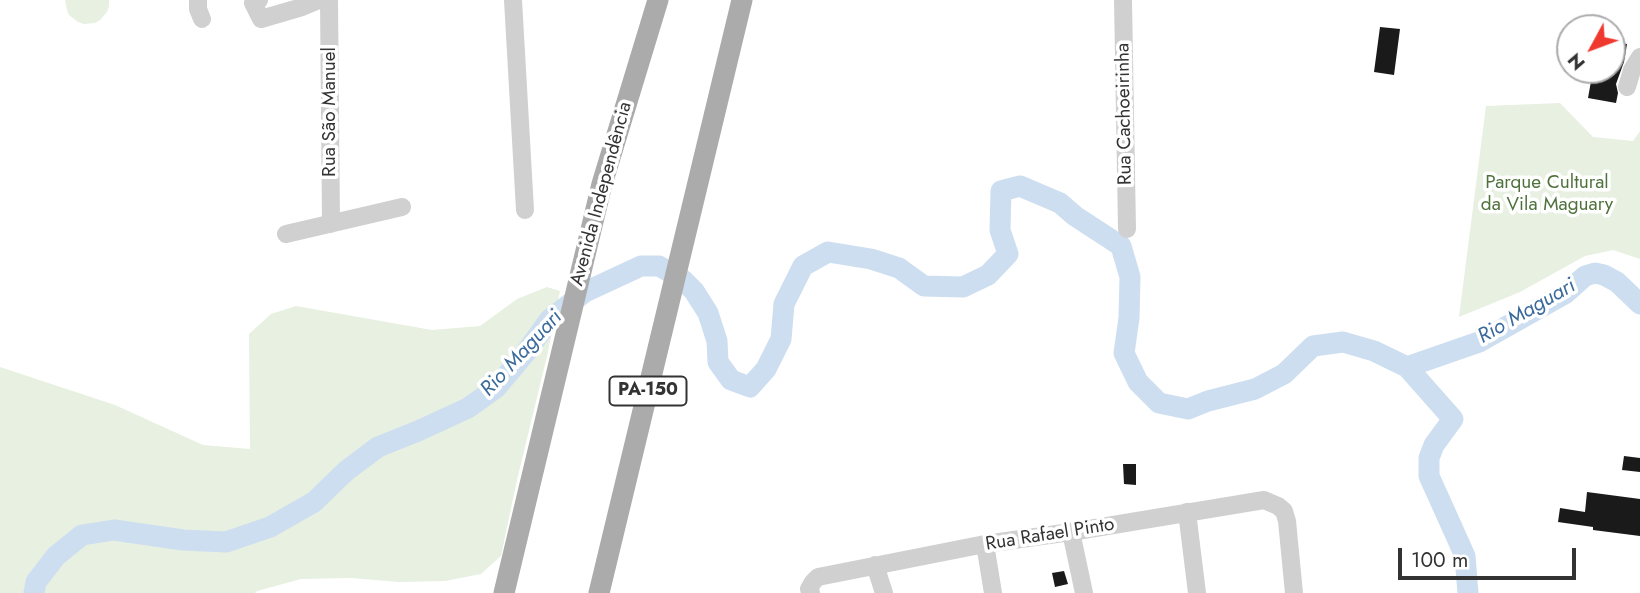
<!DOCTYPE html>
<html>
<head>
<meta charset="utf-8">
<style>
  body { margin:0 }
  #map { position:relative; width:1640px; height:593px; overflow:hidden; background:#fff; font-family:Jost,sans-serif }
  canvas { display:block }
  .north { position:absolute; left:1556px; top:14px; width:70px; height:70px; box-sizing:border-box; background:#fff; border:2px solid #adadad; border-radius:50%; rotate:229deg; font-size:19px; font-weight:700; line-height:28px; text-align:center; color:#333 }
  .north::after { content:''; display:block; margin:auto; width:24px; height:32px; background:#ef392f; clip-path:polygon(50% 0,100% 100%,50% 72%,0 100%) }
  .scale { position:absolute; left:1398px; top:548px; width:178px; height:32px; box-sizing:border-box; border:4px solid #333; border-top:0; padding-left:9px; font-size:21px; line-height:24px; white-space:nowrap; color:#333; -webkit-text-stroke:5px #fff; paint-order:stroke }
</style>
</head>
<body>
<div id="map">
<canvas width="1640" height="593"></canvas>
<div class="north">N</div>
<div class="scale">100 m</div>
</div>
<script>
const ctx = document.querySelector('canvas').getContext('2d');
ctx.lineJoin = 'round';
function fillPath(path, color) { ctx.fillStyle = color; ctx.fill(path, 'evenodd'); }
const toPath = rows => new Path2D(rows.map(r => 'M' + r).join(''));
function strokePath(path, color, width, dash) { ctx.strokeStyle = color; ctx.lineWidth = width; ctx.lineCap = dash ? 'butt' : 'round'; ctx.setLineDash(dash || []); ctx.stroke(path); }
function label(font, color, halo, rows, align = 'center') {
  ctx.font = font + ' Jost,sans-serif'; ctx.lineWidth = 7; ctx.setLineDash([]); ctx.textBaseline = 'middle'; ctx.strokeStyle = halo; ctx.fillStyle = color; for (const [text, x, y, turn = 0] of rows) {
    ctx.save(); ctx.translate(x, y); ctx.rotate((+turn || 0) * Math.PI / 180); ctx.textAlign = isNaN(turn) ? turn : align; if (halo) ctx.strokeText(text, 0, 0); ctx.fillText(text, 0, 0); ctx.restore();
  }
}
fillPath(toPath([
  [65,0,109,0,109,6,107,12,100,20,95,23,84,24,78,22,69,15,67,10],
  [1560,103,1593,137,1633,141,1640,131,1640,259,1613,250,1585,256,1520,292,1459,317,1486,106],
  [547,287,560,291,548,352,517,480,501,556,481,574,445,581,399,582,351,578,301,579,257,591,255,593,0,593,0,367,115,405,203,445,250,449,249,334,271,314,296,306,432,330,480,326,517,299]
]), '#e7f0e1');
strokePath(toPath([
  [1407,367,1453,419,1434,445,1429,458,1429,476,1465,556,1468,593],
  [34,593,36,582,56,556,82,535,114,530,183,540,226,542,270,527,314,502,346,471,378,447,418,431,468,408,496,388,527,351,550,319,585,292,641,266,659,266,683,280,694,291,708,313,717,341,718,362,731,380,750,387,766,369,781,339,784,304,803,266,828,252,871,259,899,268,924,286,963,287,988,275,1008,254,1000,230,1001,191,1020,186,1060,203,1075,216,1121,246,1130,277,1129,318,1124,353,1138,382,1159,403,1188,409,1208,401,1255,389,1284,374,1313,346,1343,342,1374,351,1407,367,1479,342,1566,293,1585,276,1595,273,1604,275,1617,282,1640,304]
]), '#cddef0', 21);
fillPath(toPath([
  [1380,27,1400,29,1394,75,1374,72],
  [1612,41,1627,44,1624,62,1616,84,1618,93,1616,103,1588,98,1593,70,1612,70],
  [1624,456,1640,458,1640,472,1622,470],
  [1123,464,1136,464,1136,485,1124,484],
  [1587,492,1640,499,1640,536,1593,530,1593,527,1558,522,1560,508,1585,512],
  [1064,571,1068,584,1055,587,1052,573]
]), '#1a1a1a');
strokePath(toPath([
  [198,0,198,9,202,19],
  [259,0,253,3,261,19,302,7,319,0],
  [329,0,331,224],
  [513,0,525,210],
  [1123,0,1127,229],
  [1627,87,1632,70,1640,57],
  [286,234,402,207],
  [1187,512,1197,593],
  [1071,532,1084,593],
  [985,544,993,593],
  [875,565,884,593],
  [811,593,809,589,813,582,818,577,985,544,1071,532,1264,500,1278,506,1284,511,1287,521,1294,593]
]), '#d0d0d0', 18);
strokePath(toPath([
  [504,593,602,184,658,0],
  [599,593,742,0]
]), '#ababab', 21);
for (const [x, y, w] of [
  [648,391,77]
]) { const box = new Path2D(); box.roundRect(x - w / 2, y - 14.5, w, 29, 5); ctx.fillStyle = '#fff'; ctx.fill(box); strokePath(box, '#333', 2); }
label('bold 18px', '#333', null, [
  ["PA-150",648,391]
]);
label('19px', '#333', '#fff', [
  ["Rua São Manuel",330,112,-90],
  ["Rua Cachoeirinha",1125,114,-91],
  ["Avenida Independência",602,194,-75],
  ["Rua Rafael Pinto",1050,535,-9]
]);
label('19px', '#4f723c', '#fff', [
  ["Parque Cultural",1547,183],
  ["da Vila Maguary",1547,205]
]);
label('italic 21px', '#3a6a9b', '#fff', [
  ["Rio Maguari",1527,312,-30],
  ["Rio Maguari",522,354,-47]
]);
</script>
</body>
</html>
